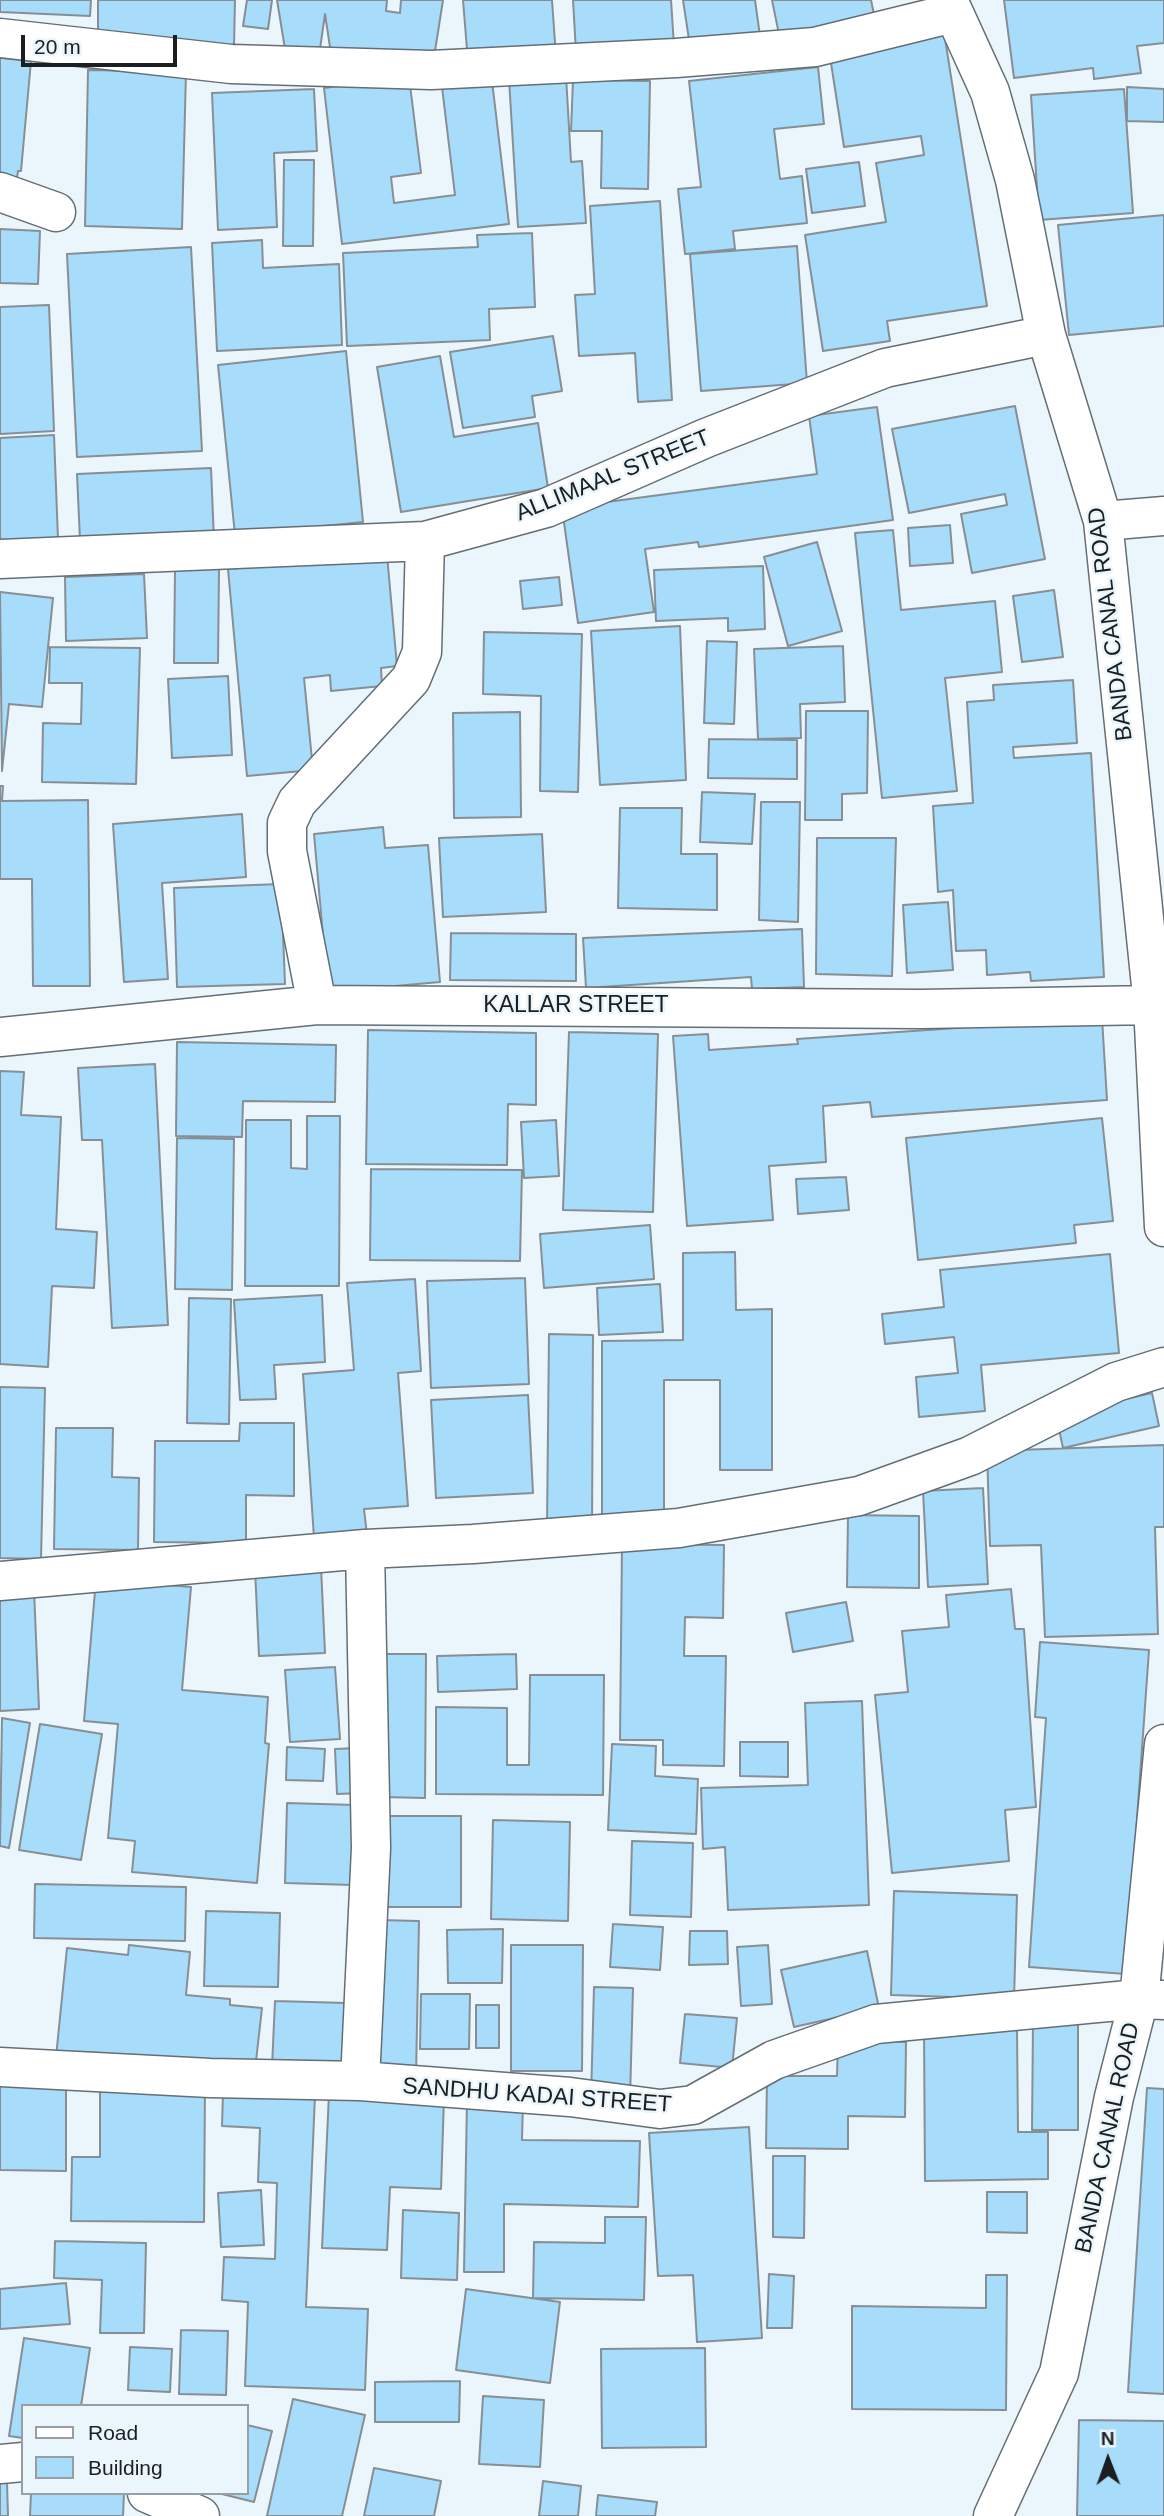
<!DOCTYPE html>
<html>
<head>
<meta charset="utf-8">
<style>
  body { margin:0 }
  #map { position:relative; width:1164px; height:2516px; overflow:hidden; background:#eaf5fc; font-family:Helvetica,sans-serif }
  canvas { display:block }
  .legend { position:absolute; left:21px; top:2404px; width:228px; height:91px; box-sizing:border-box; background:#eaf5fc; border:2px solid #979fa4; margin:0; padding:9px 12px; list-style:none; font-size:21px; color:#1b1f21 }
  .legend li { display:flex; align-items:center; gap:14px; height:35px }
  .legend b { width:35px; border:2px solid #979fa4 }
  .north { position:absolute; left:1073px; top:2425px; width:70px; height:70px; -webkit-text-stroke:5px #eaf5fc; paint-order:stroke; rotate:359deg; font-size:19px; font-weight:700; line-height:28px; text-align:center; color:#1b1f21 }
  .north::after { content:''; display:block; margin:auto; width:24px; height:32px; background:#1b1f21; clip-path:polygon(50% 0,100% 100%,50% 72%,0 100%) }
  .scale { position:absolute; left:21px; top:35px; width:156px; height:32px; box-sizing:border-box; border:4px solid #1b1f21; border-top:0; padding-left:9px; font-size:21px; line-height:24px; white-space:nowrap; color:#1b1f21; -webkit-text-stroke:5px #eaf5fc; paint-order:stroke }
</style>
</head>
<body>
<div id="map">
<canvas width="1164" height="2516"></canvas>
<ul class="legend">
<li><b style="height:9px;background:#fff"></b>Road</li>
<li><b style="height:19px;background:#a7ddfb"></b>Building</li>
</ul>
<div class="north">N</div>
<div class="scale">20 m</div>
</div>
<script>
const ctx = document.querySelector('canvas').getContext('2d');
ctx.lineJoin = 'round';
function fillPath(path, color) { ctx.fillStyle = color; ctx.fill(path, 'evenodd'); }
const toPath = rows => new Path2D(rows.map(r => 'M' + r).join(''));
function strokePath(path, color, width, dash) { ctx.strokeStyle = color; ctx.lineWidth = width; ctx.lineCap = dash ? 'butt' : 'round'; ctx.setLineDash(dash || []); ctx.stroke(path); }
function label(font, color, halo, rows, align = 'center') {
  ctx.font = font + ' Helvetica,sans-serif'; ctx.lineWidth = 5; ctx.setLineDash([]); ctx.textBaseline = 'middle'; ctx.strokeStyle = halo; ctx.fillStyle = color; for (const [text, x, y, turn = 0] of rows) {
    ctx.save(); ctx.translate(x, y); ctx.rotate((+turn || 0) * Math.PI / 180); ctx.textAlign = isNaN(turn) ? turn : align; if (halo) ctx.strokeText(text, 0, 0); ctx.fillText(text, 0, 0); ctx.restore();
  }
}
const building = toPath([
  [0,0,91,0,90,16,0,12,0,0],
  [98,0,235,0,234,46,98,44,98,0],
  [247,0,272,0,268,29,243,26,247,0],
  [277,0,387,0,386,11,400,13,401,0,443,0,435,51,333,67,325,14,319,56,287,61,277,0],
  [463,0,552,0,556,57,468,62,463,0],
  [573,0,671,0,674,46,576,52,573,0],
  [683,0,755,0,760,36,690,46,683,0],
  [772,0,871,0,876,24,781,44,772,0],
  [1004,0,1164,0,1164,43,1137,46,1141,73,1094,79,1093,68,1014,78,1004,0],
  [944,32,987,306,887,321,890,341,823,351,805,235,886,222,876,163,924,155,921,136,844,147,829,50,944,32],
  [0,47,32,50,21,171,18,171,16,185,0,183,0,47],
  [818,67,824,124,774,129,780,179,802,176,807,223,733,231,735,249,685,254,678,189,701,187,689,81,818,67],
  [88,70,186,72,182,229,85,226,88,70],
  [566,76,571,162,582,161,586,223,518,227,509,79,566,76],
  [409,77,421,173,391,177,394,203,455,195,442,87,492,81,509,224,342,244,324,88,409,77],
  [573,80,650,81,648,189,601,188,602,131,571,131,573,80],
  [1127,87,1164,89,1164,122,1127,121,1127,87],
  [314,89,317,151,274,153,277,227,218,230,212,93,314,89],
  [1124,89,1133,213,1039,220,1031,95,1124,89],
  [284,160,314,160,313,246,283,246,284,160],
  [859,162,865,206,812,213,806,169,859,162],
  [660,201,672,400,638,402,635,353,579,356,575,295,595,294,590,206,660,201],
  [1164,215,1164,326,1069,335,1058,225,1164,215],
  [0,229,40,231,38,284,0,283,0,229],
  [532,233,535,307,489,309,490,340,347,346,343,253,478,247,477,235,532,233],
  [262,240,263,268,339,264,342,345,217,351,212,243,262,240],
  [797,246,807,383,701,391,690,254,797,246],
  [191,247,202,451,77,457,67,254,191,247],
  [49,305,54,431,0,434,0,307,49,305],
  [553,336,562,391,532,396,535,417,463,428,450,352,553,336],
  [346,351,363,522,235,535,218,365,346,351],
  [440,356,454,437,538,423,548,488,401,512,377,367,440,356],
  [1015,406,1045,559,972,573,961,514,1007,505,1005,494,909,513,892,429,1015,406],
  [877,407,893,520,699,547,698,542,645,549,654,612,578,623,562,508,817,474,809,416,877,407],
  [54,435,58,539,0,541,0,438,54,435],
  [211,468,214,541,80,540,77,474,211,468],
  [950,525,953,563,910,566,908,528,950,525],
  [893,530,901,610,995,601,1002,672,945,678,957,791,882,798,855,533,893,530],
  [817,542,842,631,788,646,764,557,817,542],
  [387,555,397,666,381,668,382,686,331,691,330,675,304,678,313,770,247,776,228,569,387,555],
  [763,566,765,629,728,631,728,618,656,621,654,570,763,566],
  [175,569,219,569,218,663,174,663,175,569],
  [144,574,147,638,66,641,65,577,144,574],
  [559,577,562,605,523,609,520,581,559,577],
  [1054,590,1063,657,1022,662,1013,596,1054,590],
  [0,592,53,598,42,707,9,704,2,771,0,592],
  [680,626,686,780,600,785,591,631,680,626],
  [484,632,582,634,578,792,540,791,541,696,483,694,484,632],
  [707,641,737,642,734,724,704,723,707,641],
  [843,646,845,702,800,704,801,738,758,739,754,649,843,646],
  [50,647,140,648,136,784,42,782,43,723,81,724,82,683,49,683,50,647],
  [228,676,232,755,172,758,168,679,228,676],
  [1073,680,1077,743,1013,747,1014,758,1091,753,1104,977,1031,981,1030,972,987,975,986,950,956,951,953,890,938,892,933,806,973,803,967,702,994,700,993,685,1073,680],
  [806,711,868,711,867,793,842,794,842,820,805,820,806,711],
  [520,712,521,817,454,818,453,713,520,712],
  [709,739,797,740,797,779,708,778,709,739],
  [0,786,3,786,2,801,88,800,90,986,33,986,32,879,0,879,0,786],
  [702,792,755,794,752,844,700,842,702,792],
  [761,802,800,802,798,922,759,920,761,802],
  [620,808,682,808,681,854,717,854,717,910,618,908,620,808],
  [242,814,246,877,162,883,168,979,124,982,113,824,242,814],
  [383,827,385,848,428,845,440,982,328,992,314,834,383,827],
  [542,834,546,912,443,917,439,838,542,834],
  [817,838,896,838,892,976,816,974,817,838],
  [281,884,285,984,177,987,174,888,281,884],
  [948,902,953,970,907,973,903,905,948,902],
  [802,929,804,987,752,989,751,977,586,988,583,938,802,929],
  [451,933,576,934,576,981,450,980,451,933],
  [1102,1018,1107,1100,872,1117,870,1102,823,1106,826,1162,769,1166,773,1220,687,1226,673,1036,708,1034,709,1050,798,1044,797,1039,1102,1018],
  [368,1030,536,1033,536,1105,508,1104,507,1165,366,1164,368,1030],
  [569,1032,658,1034,653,1212,563,1210,569,1032],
  [177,1042,336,1045,335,1102,243,1101,242,1137,176,1136,177,1042],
  [155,1064,168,1325,112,1328,102,1140,82,1140,78,1068,155,1064],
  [0,1071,24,1072,21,1115,61,1117,56,1229,97,1232,94,1288,52,1286,48,1367,0,1364,0,1071],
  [307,1116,340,1116,339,1286,245,1286,246,1120,291,1120,291,1168,307,1169,307,1116],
  [1102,1118,1113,1221,1074,1225,1076,1243,918,1260,906,1138,1102,1118],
  [556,1120,559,1176,524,1178,521,1122,556,1120],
  [177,1138,234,1139,232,1290,175,1289,177,1138],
  [371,1169,522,1170,520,1261,370,1260,371,1169],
  [846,1177,849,1210,798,1214,796,1179,846,1177],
  [650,1225,654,1279,544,1288,540,1234,650,1225],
  [735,1252,736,1310,772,1309,772,1470,720,1470,720,1380,664,1380,664,1516,602,1516,602,1341,683,1340,683,1253,735,1252],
  [1110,1254,1119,1353,981,1365,985,1411,919,1417,916,1377,958,1373,954,1337,885,1344,882,1314,944,1307,940,1270,1110,1254],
  [525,1278,529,1384,431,1388,427,1281,525,1278],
  [415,1279,421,1371,398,1373,408,1506,364,1509,367,1535,314,1538,303,1374,354,1370,347,1283,415,1279],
  [660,1284,663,1332,599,1335,597,1288,660,1284],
  [322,1295,325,1362,274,1365,276,1399,240,1400,234,1300,322,1295],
  [189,1298,231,1299,229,1424,187,1423,189,1298],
  [549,1334,593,1335,592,1527,547,1526,549,1334],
  [0,1387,45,1388,41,1559,0,1558,0,1387],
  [1152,1393,1159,1426,1063,1448,1056,1415,1152,1393],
  [528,1395,533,1493,436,1498,431,1400,528,1395],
  [240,1423,294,1423,294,1496,246,1495,246,1543,154,1542,155,1441,239,1441,240,1423],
  [56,1428,113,1428,112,1477,139,1478,138,1550,54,1549,56,1428],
  [1164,1445,1164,1527,1155,1527,1158,1634,1045,1637,1041,1545,990,1546,987,1451,1164,1445],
  [983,1488,988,1584,928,1587,923,1491,983,1488],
  [848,1515,919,1516,919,1588,847,1587,848,1515],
  [622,1544,724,1545,723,1618,685,1617,684,1656,726,1656,724,1766,663,1765,663,1740,620,1740,622,1544],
  [321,1567,325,1653,259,1656,255,1569,321,1567],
  [96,1579,191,1587,182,1690,268,1697,265,1743,269,1744,257,1883,132,1872,135,1841,108,1838,118,1724,84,1721,96,1579],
  [1011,1589,1015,1629,1024,1629,1036,1807,1005,1810,1009,1861,892,1873,875,1695,908,1692,902,1631,949,1627,946,1595,1011,1589],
  [34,1590,39,1709,0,1711,0,1592,34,1590],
  [846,1602,853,1641,793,1652,786,1613,846,1602],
  [1040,1642,1149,1650,1126,1974,1029,1967,1046,1718,1035,1717,1040,1642],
  [384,1654,426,1654,425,1798,382,1797,384,1654],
  [516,1654,517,1689,438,1692,437,1656,516,1654],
  [335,1667,340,1739,290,1742,285,1670,335,1667],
  [530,1675,604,1675,603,1795,436,1794,436,1707,507,1708,507,1765,529,1765,530,1675],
  [862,1701,869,1905,728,1910,725,1847,703,1849,701,1788,808,1785,805,1703,862,1701],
  [2,1718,30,1723,9,1848,0,1846,2,1718],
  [40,1724,102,1734,81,1860,19,1850,40,1724],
  [740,1742,788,1742,788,1777,740,1776,740,1742],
  [612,1744,656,1746,655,1776,698,1779,696,1834,608,1830,612,1744],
  [287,1747,325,1749,323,1781,286,1780,287,1747],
  [359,1748,362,1793,337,1794,335,1749,359,1748],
  [287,1803,355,1805,353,1885,285,1883,287,1803],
  [378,1816,461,1816,461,1907,378,1907,378,1816],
  [493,1820,570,1822,568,1921,491,1919,493,1820],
  [632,1841,693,1843,691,1917,630,1915,632,1841],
  [35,1884,186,1887,185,1941,34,1938,35,1884],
  [894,1891,1017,1895,1014,1999,891,1995,894,1891],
  [206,1911,280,1913,278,1987,204,1986,206,1911],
  [378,1920,419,1921,416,2077,379,2076,378,1920],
  [613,1924,663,1927,660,1970,610,1967,613,1924],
  [503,1929,502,1983,448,1983,447,1930,503,1929],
  [690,1931,727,1931,728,1964,689,1965,690,1931],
  [129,1945,190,1952,186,1995,230,1999,230,2005,262,2008,255,2070,56,2057,67,1948,128,1955,129,1945],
  [511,1945,583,1945,582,2071,511,2071,511,1945],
  [768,1945,772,2004,741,2006,737,1947,768,1945],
  [867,1951,879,2008,794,2027,781,1970,867,1951],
  [594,1987,633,1988,630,2099,591,2098,594,1987],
  [421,1994,470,1994,469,2049,420,2049,421,1994],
  [275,2001,346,2003,345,2068,272,2067,275,2001],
  [476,2005,499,2005,499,2048,476,2048,476,2005],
  [685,2014,737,2018,732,2068,680,2063,685,2014],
  [1033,2021,1078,2022,1078,2130,1032,2130,1033,2021],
  [1017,2028,1018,2132,1048,2132,1048,2179,925,2181,924,2029,1017,2028],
  [838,2040,906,2042,905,2117,848,2116,848,2149,766,2148,767,2076,837,2076,838,2040],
  [0,2080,66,2080,66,2171,0,2170,0,2080],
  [100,2083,205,2084,204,2222,71,2221,72,2157,100,2157,100,2083],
  [1147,2088,1164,2089,1164,2394,1128,2392,1147,2088],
  [223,2092,315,2095,306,2307,368,2309,365,2390,245,2386,248,2302,222,2300,224,2257,275,2259,277,2183,258,2182,260,2128,222,2126,223,2092],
  [329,2093,444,2098,441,2189,390,2187,387,2250,322,2248,329,2093],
  [467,2100,523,2101,522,2140,640,2141,638,2207,504,2204,504,2272,464,2272,467,2100],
  [749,2127,762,2338,697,2342,693,2275,658,2276,649,2133,749,2127],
  [773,2156,805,2156,804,2238,773,2237,773,2156],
  [261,2190,264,2245,221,2247,218,2193,261,2190],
  [987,2192,1027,2192,1027,2233,987,2232,987,2192],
  [403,2210,459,2213,457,2280,401,2278,403,2210],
  [605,2217,646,2217,644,2300,533,2298,534,2242,605,2243,605,2217],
  [55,2241,146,2243,144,2333,100,2333,102,2280,54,2278,55,2241],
  [769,2274,794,2276,792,2328,767,2328,769,2274],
  [986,2275,1007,2275,1006,2410,852,2409,852,2306,986,2308,986,2275],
  [66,2283,70,2324,0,2329,0,2289,66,2283],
  [466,2289,560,2302,550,2383,456,2370,466,2289],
  [181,2330,228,2331,226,2395,179,2394,181,2330],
  [24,2338,90,2348,81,2406,23,2406,23,2438,9,2436,24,2338],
  [130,2347,172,2349,170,2392,128,2390,130,2347],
  [705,2348,706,2447,602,2448,601,2349,705,2348],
  [460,2381,459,2422,375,2422,375,2382,460,2381],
  [483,2396,544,2400,540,2467,479,2464,483,2396],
  [293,2399,365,2415,342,2516,267,2516,293,2399],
  [1079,2420,1164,2421,1164,2516,1077,2516,1079,2420],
  [247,2425,272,2431,254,2502,218,2493,247,2493,247,2425],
  [374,2468,441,2481,434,2516,364,2516,374,2468],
  [0,2481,7,2481,8,2516,0,2516,0,2481],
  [543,2481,581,2486,578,2516,539,2516,543,2481],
  [31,2493,124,2493,123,2516,30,2516,31,2493],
  [598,2495,657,2502,655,2516,596,2516,598,2495]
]);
fillPath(building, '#a7ddfb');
strokePath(building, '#858f95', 2);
const street = toPath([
  [948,0,990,92,1015,180,1046,335,1103,521,1153,1005,1164,1227],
  [0,38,231,64,431,70,676,58,815,47,953,13],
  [0,192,56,212],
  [1103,521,1164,516],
  [0,559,425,541,546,508,706,438,885,368,1046,335],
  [317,1005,287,851,287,823,297,802,411,679,422,652,425,541],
  [0,1037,317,1005,921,1009,1153,1005],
  [0,1581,365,1549,473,1544,679,1528,859,1496,970,1456,1116,1382,1164,1367],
  [0,2067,210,2078,360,2081,570,2097,660,2109,693,2105,774,2060,876,2024,1139,1999,1164,2000],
  [360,2081,371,1848,365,1549],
  [0,2464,23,2462],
  [147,2493,200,2516],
  [993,2516,1059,2373,1114,2097,1139,1999,1164,1744]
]);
strokePath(street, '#646e74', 41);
strokePath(street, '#fff', 38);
label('23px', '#1b1f21', '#eaf5fc', [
  ["ALLIMAAL STREET",613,476,-22],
  ["BANDA CANAL ROAD",1111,624,-97],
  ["KALLAR STREET",576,1006],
  ["SANDHU KADAI STREET",537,2096,4],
  ["BANDA CANAL ROAD",1108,2138,-78]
]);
</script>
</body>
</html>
